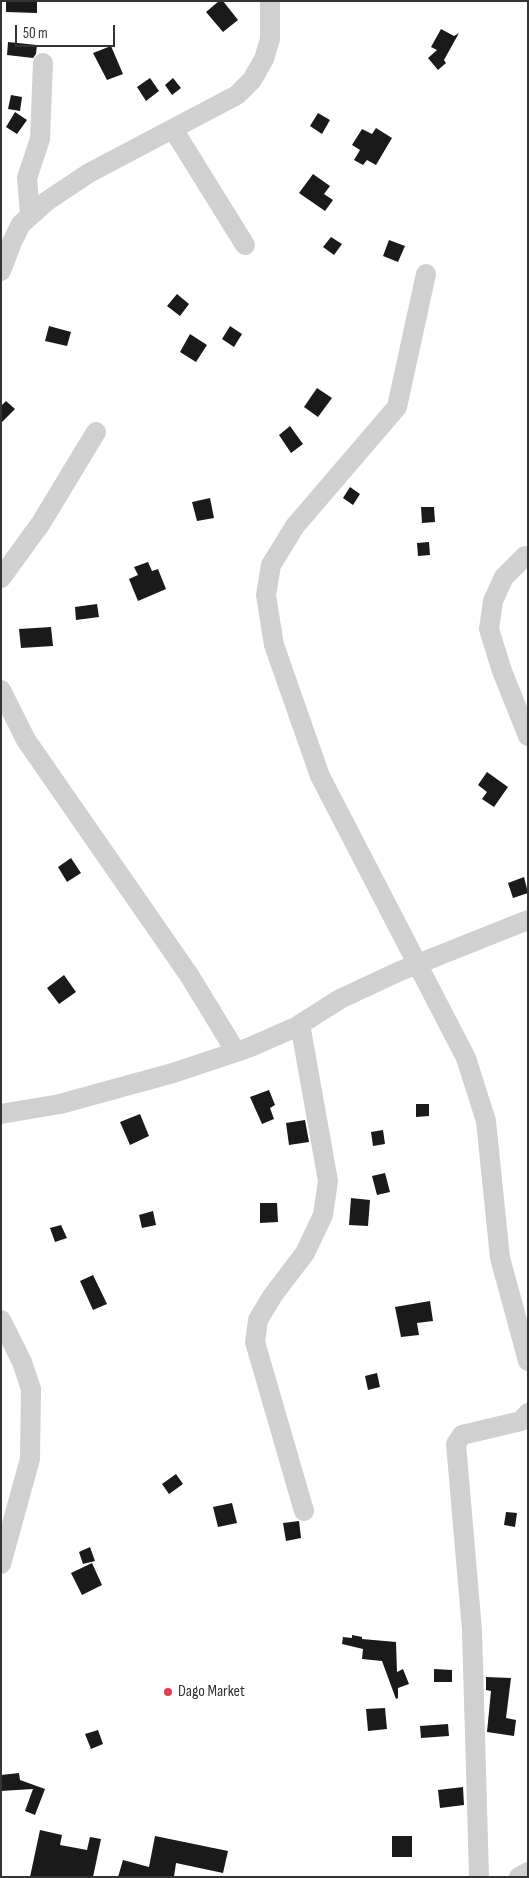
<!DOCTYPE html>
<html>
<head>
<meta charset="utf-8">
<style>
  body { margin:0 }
  #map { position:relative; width:529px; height:1878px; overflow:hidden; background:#fff; font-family:"Sofia Sans Condensed",sans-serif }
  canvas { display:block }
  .frame { position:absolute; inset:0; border:2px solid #333; pointer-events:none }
  .scale { position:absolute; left:15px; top:25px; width:100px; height:22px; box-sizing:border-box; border:2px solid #333; border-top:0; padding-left:6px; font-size:15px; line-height:18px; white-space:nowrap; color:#333; -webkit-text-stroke:4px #fff; paint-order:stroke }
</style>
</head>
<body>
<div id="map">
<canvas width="529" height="1878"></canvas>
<div class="frame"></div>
<div class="scale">50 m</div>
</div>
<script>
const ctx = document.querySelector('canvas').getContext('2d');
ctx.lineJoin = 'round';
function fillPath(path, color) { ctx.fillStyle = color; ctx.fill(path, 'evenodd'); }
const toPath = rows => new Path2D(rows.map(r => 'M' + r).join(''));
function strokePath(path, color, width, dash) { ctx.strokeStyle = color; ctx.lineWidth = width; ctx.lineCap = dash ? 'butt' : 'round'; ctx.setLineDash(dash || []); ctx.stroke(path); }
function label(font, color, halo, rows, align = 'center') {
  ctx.font = font + ' "Sofia Sans Condensed",sans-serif'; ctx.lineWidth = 5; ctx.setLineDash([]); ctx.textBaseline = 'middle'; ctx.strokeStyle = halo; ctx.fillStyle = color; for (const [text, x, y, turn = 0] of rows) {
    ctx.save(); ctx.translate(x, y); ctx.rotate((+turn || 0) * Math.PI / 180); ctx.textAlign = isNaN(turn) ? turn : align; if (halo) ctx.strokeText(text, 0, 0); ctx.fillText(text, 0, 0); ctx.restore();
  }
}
fillPath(toPath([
  [6,1,37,1,37,13,6,12],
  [219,1,223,1,238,20,223,32,206,12],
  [441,29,454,36,459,33,444,60,446,63,438,70,428,58,437,50,431,47],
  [8,42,37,45,36,54,33,58,7,55],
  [111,46,123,74,107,80,93,53],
  [150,78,159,91,146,101,137,87],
  [173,78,181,88,172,95,165,85],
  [11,95,22,97,20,111,8,109],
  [15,112,27,120,17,134,6,127],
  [318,113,330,120,322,134,310,126],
  [376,128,392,138,376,165,367,160,363,165,354,160,360,150,352,145,362,129,372,134],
  [313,174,330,186,324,194,333,200,325,211,299,193],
  [331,237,342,244,334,255,323,247],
  [389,240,405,246,398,262,383,256],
  [177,294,189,304,180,316,167,306],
  [49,326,71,332,67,346,45,341],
  [230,326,242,334,234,347,222,339],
  [190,334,207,345,196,362,180,352],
  [317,388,332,398,318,417,304,407],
  [6,401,15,409,1,423,1,406],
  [290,426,303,444,291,453,279,435],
  [350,487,360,494,353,505,343,498],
  [210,498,214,518,197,521,192,502],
  [421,507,434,507,435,522,422,523],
  [429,542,430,555,418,556,417,543],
  [148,562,152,571,158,569,166,589,138,601,129,579,138,575,134,567],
  [97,604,99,617,76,620,75,607],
  [51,627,53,646,21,648,19,629],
  [487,772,508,787,494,807,482,799,487,792,478,785],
  [71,858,81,873,67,882,58,867],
  [524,877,528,893,513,898,508,883],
  [64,975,76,992,59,1004,47,988],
  [269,1090,275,1105,270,1108,274,1119,262,1124,250,1097],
  [416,1104,429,1104,429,1116,416,1117],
  [140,1114,149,1136,130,1145,120,1122],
  [305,1120,309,1142,289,1145,286,1123],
  [383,1130,385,1144,373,1146,371,1132],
  [385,1173,390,1192,377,1195,372,1176],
  [351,1198,370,1200,368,1226,349,1225],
  [260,1203,277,1203,278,1222,260,1223],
  [153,1211,156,1225,142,1228,139,1215],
  [61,1225,67,1238,55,1242,50,1228],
  [93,1275,107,1304,93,1310,80,1281],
  [430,1301,433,1321,417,1323,419,1335,401,1337,395,1307],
  [377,1373,380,1387,368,1390,365,1376],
  [176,1474,183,1484,169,1494,162,1484],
  [232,1503,237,1523,218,1527,213,1507],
  [506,1512,517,1513,515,1527,504,1525],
  [299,1521,301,1538,286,1541,283,1523],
  [90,1547,95,1561,83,1564,79,1552],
  [92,1563,102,1585,82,1595,71,1573],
  [352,1635,362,1637,362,1639,396,1642,397,1672,403,1669,409,1684,398,1688,398,1698,396,1699,382,1661,362,1659,363,1649,342,1644,343,1637,352,1638],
  [434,1669,452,1670,452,1682,434,1682],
  [486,1677,511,1678,506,1718,516,1720,514,1736,487,1732,491,1691,486,1690],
  [385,1708,387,1729,368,1731,366,1709],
  [448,1724,449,1736,421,1738,420,1726],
  [98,1730,103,1744,91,1749,85,1734],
  [19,1773,20,1780,45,1789,35,1815,25,1811,33,1789,1,1791,1,1775],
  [463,1787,464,1805,440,1808,438,1790],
  [40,1830,62,1835,60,1845,87,1850,90,1837,101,1839,93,1877,30,1877],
  [155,1836,228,1851,223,1873,176,1863,174,1877,118,1877,123,1860,149,1867],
  [392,1836,412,1836,412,1857,392,1857]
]), '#1a1a1a');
strokePath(toPath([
  [173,129,245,245],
  [30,215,27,178,40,139,43,63],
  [1,271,12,242,21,224,47,201,89,173,237,95,252,80,264,59,270,39,270,1],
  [426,274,397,407,295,526,271,565,266,595,274,645,320,776,466,1058,486,1121,500,1258,528,1361],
  [525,556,504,577,493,601,489,629,502,671,528,736],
  [1,578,41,523,96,432],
  [1,690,26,740,189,975,236,1052],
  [300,1024,328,1181,323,1215,305,1253,273,1295,258,1320,255,1342,304,1511],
  [1,1114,60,1104,173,1073,248,1048,296,1027,340,999,400,971,528,920],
  [1,1320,22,1362,31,1389,30,1459,1,1564],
  [479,1877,472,1630,456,1444,462,1435,521,1421,528,1413],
  [519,1877,528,1872]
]), '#d0d0d0', 20);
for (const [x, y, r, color] of [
  [168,1692,5,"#e63946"]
]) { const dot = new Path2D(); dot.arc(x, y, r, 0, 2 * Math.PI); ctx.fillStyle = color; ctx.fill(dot); strokePath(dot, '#fff', 2); }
label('16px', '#333', '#fff', [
  ["Dago Market",178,1692]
], 'left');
</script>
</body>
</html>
